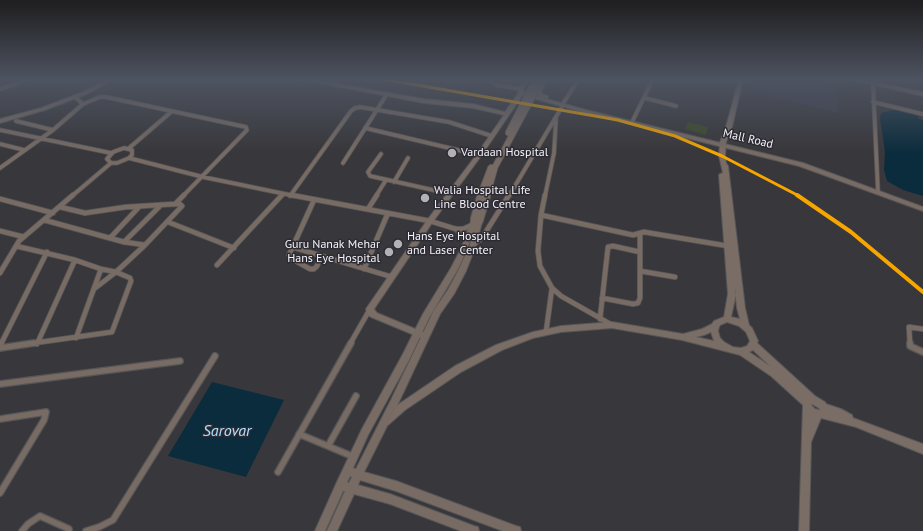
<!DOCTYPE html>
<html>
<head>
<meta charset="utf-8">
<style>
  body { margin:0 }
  canvas { display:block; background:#38373b }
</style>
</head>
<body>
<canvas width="923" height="531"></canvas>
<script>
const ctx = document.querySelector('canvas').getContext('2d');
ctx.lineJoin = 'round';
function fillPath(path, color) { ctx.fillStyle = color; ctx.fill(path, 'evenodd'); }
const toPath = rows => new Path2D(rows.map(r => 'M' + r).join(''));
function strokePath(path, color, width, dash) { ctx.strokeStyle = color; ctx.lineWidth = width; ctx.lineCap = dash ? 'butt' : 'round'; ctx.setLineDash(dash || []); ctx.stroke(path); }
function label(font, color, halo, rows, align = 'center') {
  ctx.font = font + ' "PT Sans",sans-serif'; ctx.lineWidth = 3; ctx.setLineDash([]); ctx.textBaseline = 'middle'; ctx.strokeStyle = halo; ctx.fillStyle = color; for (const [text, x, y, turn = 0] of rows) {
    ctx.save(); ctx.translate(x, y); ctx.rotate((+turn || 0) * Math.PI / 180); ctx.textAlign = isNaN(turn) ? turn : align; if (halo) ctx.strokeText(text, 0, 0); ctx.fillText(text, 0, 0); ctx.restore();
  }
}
fillPath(toPath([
  [745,79,817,79,837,84,838,113,743,90]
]), '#3d3b4b');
fillPath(toPath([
  [688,122,708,127,706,135,685,129]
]), '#3c4928');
fillPath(toPath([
  [895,110,918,116,919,119,923,120,923,196,903,190,887,181,884,170,885,152,880,118,881,113],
  [212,382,284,400,246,477,168,456]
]), '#0b2c3c');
const streetFar2 = toPath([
  [485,79,496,85,520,89],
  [873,83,878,192],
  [0,89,19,83,25,79],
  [75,97,83,104,100,97,106,97,246,127,247,130,183,196],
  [645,98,676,106],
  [564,102,579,79],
  [873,102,923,114],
  [633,120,653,79],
  [16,121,53,130],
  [365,128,479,155],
  [0,130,111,153],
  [0,144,24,150],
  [124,148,132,150,132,155,129,158,117,163,111,163,107,159,113,152,124,148],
  [128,149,171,112],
  [381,154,368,172,370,176,451,194],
  [129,158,203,177,295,196],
  [343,163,387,94],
  [0,168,53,130,83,104],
  [394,182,408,158],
  [72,196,111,163],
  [281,196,283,194],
  [290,196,351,111,355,108,360,107,449,122,492,136],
  [376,196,386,180],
  [509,196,563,105],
  [545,196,554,153,556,119]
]);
const streetFar1 = toPath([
  [291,195,430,221,456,229,463,229,472,225],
  [545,195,541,215,538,251,540,266,552,288,561,296,612,325],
  [0,199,53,213],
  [314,200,289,255,292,259,310,269,314,269,317,266,321,256],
  [175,204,184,195],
  [368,209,377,195],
  [541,215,633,235,644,232,728,246],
  [44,220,124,242,145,245],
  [168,222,234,248],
  [456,229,467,241],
  [0,231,24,237],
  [110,238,139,207],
  [124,242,161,205],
  [473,245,482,238,509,195],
  [16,246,75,260,101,269,76,338],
  [292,247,392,277],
  [217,265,282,195],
  [101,269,116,272],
  [364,269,388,213],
  [640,271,675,277],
  [0,273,19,241,73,195],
  [94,289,116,272],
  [602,298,633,304,638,303,640,298,640,233],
  [600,319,608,247,613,246,640,252],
  [546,332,552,288],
  [1,344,47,252],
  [27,344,112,332,131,281,130,278,116,272,145,245,182,206,180,204,175,204,126,207,85,213,60,207],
  [37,344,75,260],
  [350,344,370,309],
  [910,344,909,327,923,329]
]);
const street = toPath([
  [910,343,910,346,923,352],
  [0,346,1,343],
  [0,348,34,343],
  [0,384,180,361],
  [0,419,46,412,44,420,0,493],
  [299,434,354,457],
  [328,446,356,396],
  [278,472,351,343],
  [22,531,28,524,40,516,69,529,69,531],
  [86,531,99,527,113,520,215,356]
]);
const secondary = toPath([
  [109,79,114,79,87,94,45,110,0,123,0,119,41,108,83,92,109,79],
  [301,79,309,79,424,99,473,104,505,112,519,92,524,93,481,156,432,223,374,309,377,313,425,333,426,335,425,337,422,338,419,337,371,317,368,315,366,309,428,219,477,154,504,115,473,108,424,103,303,80,301,79],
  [739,79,743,79,732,127,726,142,725,156,726,163,728,166,745,308,749,325,752,328,758,341,757,343,815,396,825,402,826,404,841,409,852,415,853,418,923,444,923,454,856,427,821,418,811,442,809,531,799,531,803,405,771,376,740,355,682,340,612,328,561,332,533,338,502,350,461,372,405,410,388,425,385,426,382,425,381,422,382,419,399,404,455,366,496,345,533,332,561,326,612,322,683,334,702,329,712,324,714,321,724,317,728,294,719,175,720,174,723,173,719,156,720,142,726,127,739,79],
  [735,288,737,308,740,319,731,317,736,294,735,288],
  [727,322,739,326,746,332,750,341,747,346,741,348,733,347,724,342,720,338,718,331,719,327,720,325,727,322],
  [711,332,714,341,696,337,704,335,711,332],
  [753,350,770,366,749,352,753,350],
  [812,404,819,408,820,410,815,409,811,405,812,404],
  [850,79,857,79,923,92,923,96,852,80,850,79]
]);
const primary = toPath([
  [526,79,530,79,523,89,526,93,586,110,803,163,923,207,923,211,799,166,582,112,522,95,518,92,517,89,526,79],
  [543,79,547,79,541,92,542,94,548,96,548,98,546,99,538,96,535,92,543,79],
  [472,218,476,218,477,220,481,220,482,222,476,245,466,271,454,294,440,314,397,406,364,472,396,481,516,526,520,527,521,531,503,531,396,491,360,480,358,485,390,494,474,526,478,527,479,531,461,531,390,504,354,494,337,531,327,531,345,491,343,491,325,531,315,531,337,482,362,429,403,354,423,314,451,268,461,249,472,218],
  [473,233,470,245,458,271,448,290,434,310,391,400,356,469,353,468,368,435,409,360,429,318,458,269,467,249,473,233],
  [350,476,352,477,349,483,347,482,350,476]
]);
strokePath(streetFar2, '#565658', 5);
strokePath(streetFar1, '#565658', 6);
strokePath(street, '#565658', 8);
strokePath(secondary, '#565658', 2);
strokePath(primary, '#565658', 2);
strokePath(streetFar2, '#776b64', 3.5);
strokePath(streetFar1, '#776b64', 4.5);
strokePath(street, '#776b64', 5.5);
fillPath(secondary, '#796d66');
fillPath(primary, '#786b64');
const primaryBridgeFar1 = toPath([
  [508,133,536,79],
  [480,196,491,167],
  [487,196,495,167,542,79]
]);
const primaryBridge = toPath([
  [474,220,481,195],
  [479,222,487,195]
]);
strokePath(primaryBridgeFar1, '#565658', 7, []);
strokePath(primaryBridge, '#565658', 9, []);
strokePath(primaryBridgeFar1, '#786b64', 5.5);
strokePath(primaryBridge, '#786b64', 7);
strokePath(toPath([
  [383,79,618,120,675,136,722,156,799,196]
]), '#f7a600', 3);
strokePath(toPath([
  [797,195,851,232,923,292]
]), '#f7a600', 4);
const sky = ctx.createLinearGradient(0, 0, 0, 153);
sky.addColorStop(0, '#1f1e20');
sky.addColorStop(0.52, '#4d5360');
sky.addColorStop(1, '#4d536000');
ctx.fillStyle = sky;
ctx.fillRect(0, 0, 923, 153);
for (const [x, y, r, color] of [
  [452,153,5,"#b2b1b6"],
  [425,198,5,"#b2b1b6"],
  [398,244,5,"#b2b1b6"],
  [389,252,5,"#b2b1b6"]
]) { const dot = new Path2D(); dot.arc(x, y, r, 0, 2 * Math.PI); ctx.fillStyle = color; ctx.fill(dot); strokePath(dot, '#2d2b33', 1.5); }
label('12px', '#f4f3f8', '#2d2b33', [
  ["Mall Road",748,139,13]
]);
label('12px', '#f4f3f8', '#2d2b33', [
  ["Vardaan Hospital",461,153],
  ["Walia Hospital Life",434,191],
  ["Line Blood Centre",434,205],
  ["Hans Eye Hospital",407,237],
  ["and Laser Center",407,251],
  ["Guru Nanak Mehar",380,245,"right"],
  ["Hans Eye Hospital",380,259,"right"]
], 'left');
label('italic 16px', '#ace0ff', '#2d2b33', [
  ["Sarovar",227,431]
]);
</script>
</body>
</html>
